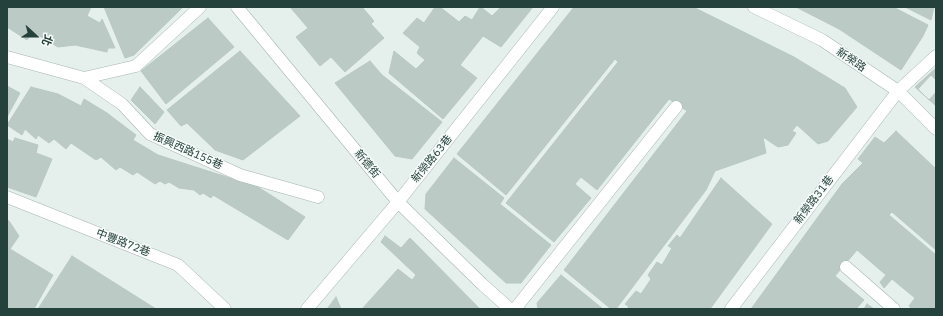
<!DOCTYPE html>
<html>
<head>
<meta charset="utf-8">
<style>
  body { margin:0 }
  #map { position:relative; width:943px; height:316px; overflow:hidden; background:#e5efeb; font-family:"IBM Plex Sans","Noto Sans TC",sans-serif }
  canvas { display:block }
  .frame { position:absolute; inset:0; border:8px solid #24413b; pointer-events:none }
  .north { position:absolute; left:16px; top:16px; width:40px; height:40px; -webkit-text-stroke:3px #f6fbf9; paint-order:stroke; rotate:111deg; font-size:11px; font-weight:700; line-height:16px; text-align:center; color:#24413b }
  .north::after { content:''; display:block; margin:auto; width:14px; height:18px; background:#24413b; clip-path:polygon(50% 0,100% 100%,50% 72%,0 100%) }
</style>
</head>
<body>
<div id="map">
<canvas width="943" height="316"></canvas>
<div class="frame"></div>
<div class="north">北</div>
</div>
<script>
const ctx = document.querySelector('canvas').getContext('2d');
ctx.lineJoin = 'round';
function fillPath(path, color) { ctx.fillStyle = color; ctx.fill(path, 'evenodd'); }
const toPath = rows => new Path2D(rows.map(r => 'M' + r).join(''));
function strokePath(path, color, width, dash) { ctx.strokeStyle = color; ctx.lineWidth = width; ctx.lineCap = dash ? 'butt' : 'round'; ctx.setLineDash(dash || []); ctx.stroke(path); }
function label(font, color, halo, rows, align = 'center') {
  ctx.font = font + ' "IBM Plex Sans","Noto Sans TC",sans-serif'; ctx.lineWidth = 3; ctx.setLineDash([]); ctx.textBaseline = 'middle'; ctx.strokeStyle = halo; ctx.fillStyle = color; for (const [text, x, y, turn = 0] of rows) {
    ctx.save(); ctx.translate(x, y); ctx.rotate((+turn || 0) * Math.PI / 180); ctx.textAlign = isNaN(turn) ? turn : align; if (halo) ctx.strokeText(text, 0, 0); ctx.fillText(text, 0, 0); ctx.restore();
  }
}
const building = toPath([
  [7,7,91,7,87,16,100,23,102,19,115,48,108,48,107,52,75,45,58,47,33,32,27,40,7,27,7,7],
  [104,7,183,7,134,55,125,58,104,7],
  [290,7,362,7,374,21,371,24,384,38,345,72,331,57,320,66,296,37,308,28,290,7],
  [435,7,440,7,459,22,465,16,472,20,480,7,481,7,492,16,501,7,533,7,501,47,483,36,460,65,477,78,443,119,389,73,394,51,416,69,425,60,417,53,420,47,403,33,417,18,424,23,435,7],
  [574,7,693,7,794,57,845,88,857,107,828,141,818,144,797,125,792,131,796,133,788,145,778,147,763,137,766,153,715,171,706,190,616,309,611,309,564,270,687,111,669,99,597,190,581,177,575,184,591,198,554,242,506,203,618,62,615,59,506,195,457,154,574,7],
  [796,7,893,7,928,25,923,36,901,70,839,29,796,7],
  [905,7,934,7,931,20,905,7],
  [208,18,234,47,166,104,141,71,208,18],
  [240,51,300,116,243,160,215,150,187,123,181,126,167,110,240,51],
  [370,61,382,75,442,122,412,159,395,156,335,83,370,61],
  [936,68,936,106,915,87,936,68],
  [931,75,936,80,936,92,929,100,918,89,931,75],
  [7,86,20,93,7,117,7,86],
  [31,87,58,94,81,106,84,99,107,113,136,135,133,140,158,155,258,187,305,217,288,240,213,195,211,198,203,193,200,195,194,190,179,188,169,182,165,184,160,181,155,184,137,172,133,175,120,167,116,170,101,157,96,160,71,143,66,149,54,139,49,143,38,135,36,139,25,129,22,135,7,125,31,87],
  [140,87,164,112,155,124,131,100,140,87],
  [896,131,936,169,936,250,892,212,889,215,936,255,936,309,912,309,909,306,915,298,892,279,884,288,880,282,886,275,857,250,835,276,864,300,856,309,751,309,842,184,863,163,858,159,875,137,884,143,896,131],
  [15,138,38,145,36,153,52,159,36,197,7,187,7,139,13,142,15,138],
  [454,158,504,198,500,204,551,245,521,283,506,283,425,209,426,194,454,158],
  [721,178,772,224,710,309,627,309,629,307,625,304,636,291,641,294,651,279,648,275,657,262,662,265,672,248,668,246,677,235,680,238,721,178],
  [7,220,9,221,19,236,10,249,53,275,34,309,7,309,7,220],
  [385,236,401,248,410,238,480,309,362,309,398,269,412,280,416,275,381,242,385,236],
  [72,256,156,309,38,309,72,256],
  [561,275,603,309,538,309,537,303,561,275],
  [336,297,341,309,327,309,336,297],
  [867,304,874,309,864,309,867,304]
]);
fillPath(building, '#bbcac4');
strokePath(building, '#b8c9c3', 1);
const minor = toPath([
  [237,7,398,202,482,284,510,309],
  [754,7,822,40,898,91,936,129],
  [7,57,84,78,122,104,150,134,240,175,318,197],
  [84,78,136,66,200,7],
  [7,197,178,265,225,309],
  [846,267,894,309],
  [307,309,398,202,553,7],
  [515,309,676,107],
  [731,309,898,91,936,56]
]);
strokePath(minor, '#a7b7b3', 13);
strokePath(minor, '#fff', 12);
label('11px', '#24413b', '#f6fbf9', [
  ["新榮路",851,60,34],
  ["振興西路155巷",188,151,24],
  ["新榮路63巷",432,159,-51],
  ["新德街",367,164,50],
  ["新榮路31巷",814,200,-53],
  ["中豐路72巷",123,243,21]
]);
</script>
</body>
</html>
